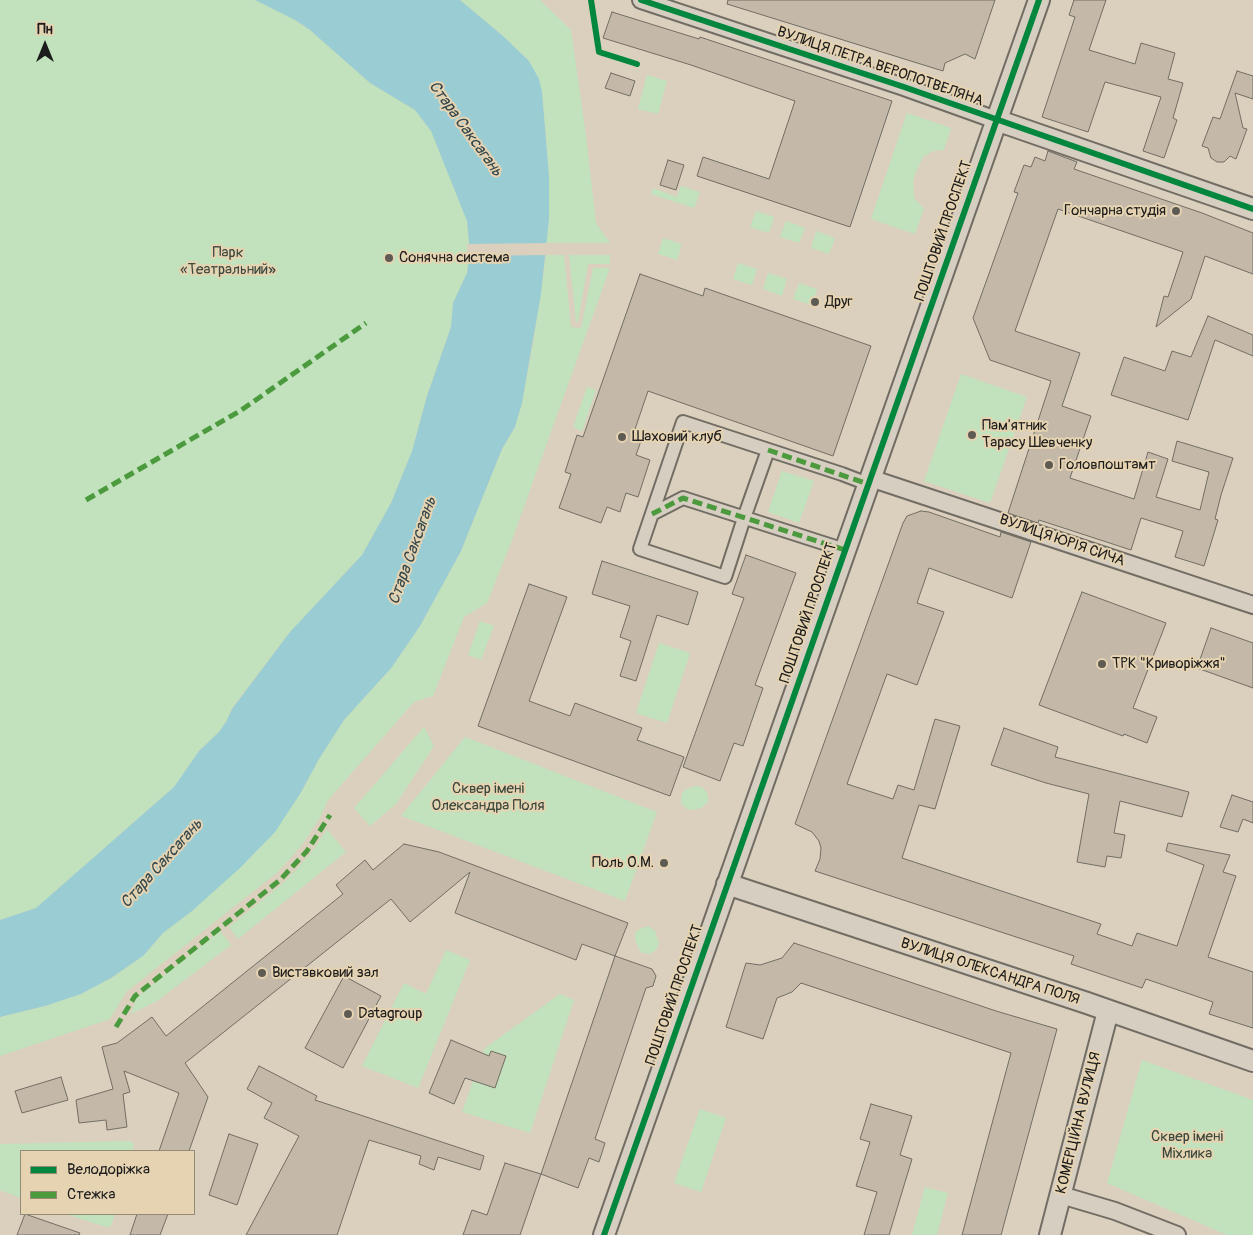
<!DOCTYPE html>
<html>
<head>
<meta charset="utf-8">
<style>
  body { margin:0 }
  #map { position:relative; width:1253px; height:1235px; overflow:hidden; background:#dad0bd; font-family:Pangolin,sans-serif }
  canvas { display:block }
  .legend { position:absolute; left:20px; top:1150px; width:175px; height:65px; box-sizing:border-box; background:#e6d3b1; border:1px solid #958a75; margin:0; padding:6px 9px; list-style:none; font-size:15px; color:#1c1c1c }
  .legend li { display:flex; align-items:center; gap:10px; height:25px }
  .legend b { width:25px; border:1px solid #958a75 }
  .north { position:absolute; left:20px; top:20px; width:50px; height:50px; -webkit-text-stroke:4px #e6d3b1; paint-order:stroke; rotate:0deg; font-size:14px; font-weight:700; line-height:20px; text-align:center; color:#1c1c1c }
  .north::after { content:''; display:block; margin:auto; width:18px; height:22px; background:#1c1c1c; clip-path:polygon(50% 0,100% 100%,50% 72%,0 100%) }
</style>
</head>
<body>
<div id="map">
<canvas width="1253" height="1235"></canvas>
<ul class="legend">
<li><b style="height:6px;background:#00873e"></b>Велодоріжка</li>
<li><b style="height:6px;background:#4c9a3e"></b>Стежка</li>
</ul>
<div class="north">Пн</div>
</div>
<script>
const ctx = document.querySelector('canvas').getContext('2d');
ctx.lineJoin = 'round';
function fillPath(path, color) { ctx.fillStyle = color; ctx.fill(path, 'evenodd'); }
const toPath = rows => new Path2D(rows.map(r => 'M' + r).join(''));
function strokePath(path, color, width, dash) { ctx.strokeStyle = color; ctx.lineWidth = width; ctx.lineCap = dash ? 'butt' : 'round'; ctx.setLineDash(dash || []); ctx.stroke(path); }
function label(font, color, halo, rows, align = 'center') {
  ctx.font = font + ' Pangolin,sans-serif'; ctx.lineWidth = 4; ctx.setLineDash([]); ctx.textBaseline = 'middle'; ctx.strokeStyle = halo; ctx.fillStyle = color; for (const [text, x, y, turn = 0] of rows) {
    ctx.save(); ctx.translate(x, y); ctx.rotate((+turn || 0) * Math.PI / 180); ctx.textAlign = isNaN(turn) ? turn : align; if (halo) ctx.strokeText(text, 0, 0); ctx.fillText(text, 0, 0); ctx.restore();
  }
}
fillPath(toPath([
  [0,0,255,0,285,14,310,30,370,83,415,110,431,131,467,221,470,252,467,273,453,303,451,327,427,396,412,451,391,503,362,555,290,632,232,708,226,722,219,732,199,751,174,787,36,908,0,920],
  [460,0,540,0,571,30,586,136,596,223,610,243,546,243,549,219,549,176,542,92,529,61,503,36],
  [647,75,667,81,658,114,638,109],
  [907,113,951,128,944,150,933,151,923,157,916,172,913,181,914,194,915,199,924,208,915,234,871,219],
  [681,186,700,192,694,208,651,194,653,188,677,197],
  [756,211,774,217,769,233,750,227],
  [786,221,805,228,799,243,780,237],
  [816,231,835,238,829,254,811,248],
  [663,238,682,244,677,260,658,254],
  [546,255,564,255,571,327,581,328,593,268,610,268,512,540,487,603,464,617,433,696,414,702,328,800,321,816,302,845,278,872,126,992,110,1019,0,1056,0,1017,45,1006,81,994,111,978,143,956,163,933,192,911,300,794,319,759,344,720,392,667,420,626,461,551,502,449,515,427,522,403,533,344],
  [569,255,610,255,610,264,588,264,578,322,576,322],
  [738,263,757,269,752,285,733,279],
  [768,273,787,279,782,296,763,289],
  [799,283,817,289,812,305,793,299],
  [961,374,1027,397,990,503,924,481],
  [587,387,596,390,582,431,573,427],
  [782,471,814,481,799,523,768,512],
  [480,621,494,626,481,660,468,655],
  [659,643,690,653,667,723,636,713],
  [424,727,434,746,396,804,370,826,354,808],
  [465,737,657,812,625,901,401,816],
  [696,786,701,787,706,791,708,797,708,802,701,808,692,810,687,809,681,803,682,793,686,789],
  [327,829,346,852,238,939,229,927,282,884,293,873,311,853],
  [648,926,655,931,659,943,657,949,650,954,643,953,639,950,635,939,635,934,639,929],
  [220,931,231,945,157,1001,131,1014,137,997],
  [446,950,470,960,418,1088,362,1066,404,983,426,994],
  [560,994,574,1000,530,1133,462,1112,485,1048],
  [1142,1060,1253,1100,1253,1235,1227,1235,1107,1183],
  [700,1109,726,1118,701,1192,674,1183],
  [130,1141,134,1144,132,1151,21,1151,21,1198,0,1190,0,1144],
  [925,1187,948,1193,937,1235,912,1235],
  [66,1214,115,1214,111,1226,106,1227]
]), '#c1e2bc');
fillPath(toPath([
  [255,0,460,0,503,36,529,61,539,79,542,92,549,176,549,219,541,294,522,403,515,427,502,449,461,551,420,626,392,667,344,720,319,759,300,794,275,832,240,868,192,911,163,933,143,956,111,978,81,994,45,1006,0,1017,0,920,36,908,174,787,199,751,219,732,226,722,232,709,290,632,362,555,391,503,412,451,427,396,451,327,453,303,467,273,470,252,467,221,431,131,415,110,370,83,310,30,295,20]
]), '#9acdd3');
fillPath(toPath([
  [549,243,548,255,467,256,467,244]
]), '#dad0bd');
const building = toPath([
  [728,0,995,0,975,59,965,54,945,63,943,71,727,4,728,0],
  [1074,0,1106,0,1089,50,1135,64,1141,43,1175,53,1168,79,1183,83,1173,118,1177,120,1164,158,1143,151,1161,97,1105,82,1088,132,1042,117,1075,17,1069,15,1074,0],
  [612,12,699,39,700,37,892,101,850,227,697,176,703,157,769,179,795,101,691,65,603,38,612,12],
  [1237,71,1253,76,1253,99,1235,93,1243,128,1247,129,1236,159,1230,156,1224,162,1217,162,1211,158,1208,148,1202,146,1213,117,1220,119,1237,71],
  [611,73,635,81,630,96,605,88,611,73],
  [1048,151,1077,162,1074,169,1202,213,1253,233,1253,274,1205,256,1191,299,1156,327,1164,296,1168,297,1183,252,1058,209,1015,331,1080,353,1062,406,1091,416,1070,478,1134,499,1148,452,1168,459,1156,497,1200,510,1209,472,1172,461,1177,441,1233,458,1221,495,1215,519,1218,520,1204,566,1175,557,1183,531,1141,518,1131,550,1039,520,1038,523,1008,513,1051,381,990,360,973,318,1018,193,1014,192,1024,165,1031,167,1035,157,1045,161,1048,151],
  [668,160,684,165,676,190,660,185,668,160],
  [640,274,703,296,705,288,871,346,833,456,648,391,633,435,642,438,636,455,650,460,638,497,626,493,620,512,607,507,601,523,559,508,571,474,565,472,577,435,583,437,640,274],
  [1208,316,1253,335,1253,356,1215,340,1188,420,1111,395,1124,357,1165,371,1172,351,1191,357,1208,316],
  [921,511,929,512,1000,537,1001,532,1031,542,1012,598,929,568,917,603,944,612,917,685,887,674,847,784,893,799,898,785,914,790,935,719,960,726,935,809,919,805,902,858,1101,924,1097,934,1132,946,1137,933,1177,946,1204,865,1166,851,1168,843,1230,855,1223,872,1236,876,1208,957,1253,972,1253,1028,1209,1014,1213,1002,1146,979,1142,988,1071,964,1074,956,815,871,820,859,821,848,819,841,812,832,795,824,903,523,907,516,921,511],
  [746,555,796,573,755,685,763,688,743,746,734,743,720,781,683,767,744,598,732,594,746,555],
  [602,561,698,592,688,625,657,615,636,681,620,676,631,641,620,637,630,606,592,594,602,561],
  [529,584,567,597,529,701,570,716,575,703,642,728,637,740,684,757,670,796,478,726,529,584],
  [1082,592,1166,623,1133,708,1157,717,1147,743,1124,734,1123,736,1039,705,1082,592],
  [1211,628,1253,643,1253,688,1197,668,1211,628],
  [1004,728,1058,747,1055,757,1189,792,1182,817,1120,801,1114,833,1125,835,1121,858,1107,856,1105,867,1077,862,1089,794,1046,783,991,765,1004,728],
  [1232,795,1253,802,1253,823,1243,819,1238,832,1220,827,1232,795],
  [404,844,439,852,628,923,615,956,582,944,576,960,455,913,470,872,410,922,391,899,185,1063,208,1097,189,1151,159,1151,179,1093,124,1071,130,1092,123,1094,127,1127,107,1130,106,1120,79,1123,76,1100,113,1089,102,1047,117,1043,152,1017,166,1036,343,894,336,885,365,860,373,870,404,844],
  [794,943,996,1011,1057,1029,1001,1235,962,1235,1011,1053,801,983,792,992,777,998,763,1039,726,1027,746,963,760,965,782,958,794,943],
  [615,956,652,969,656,976,653,986,646,988,595,1139,605,1143,599,1162,589,1158,578,1188,541,1174,615,956],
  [344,976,381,996,343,1068,305,1048,344,976],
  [451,1040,489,1056,491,1051,506,1056,495,1088,465,1078,454,1104,429,1093,451,1040],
  [259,1066,317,1096,315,1100,484,1156,480,1170,438,1157,434,1170,419,1164,421,1156,369,1140,337,1235,246,1235,299,1136,264,1118,272,1103,247,1089,259,1066],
  [61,1077,68,1100,22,1113,15,1091,61,1077],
  [871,1104,912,1116,900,1155,912,1159,889,1235,864,1235,877,1192,856,1186,870,1142,860,1139,871,1104],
  [229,1134,258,1144,237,1205,209,1195,229,1134],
  [505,1163,541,1174,520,1235,463,1235,472,1210,487,1215,505,1163],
  [25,1214,80,1233,79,1235,17,1235,25,1214],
  [137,1214,168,1214,160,1235,130,1235,137,1214]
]);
fillPath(building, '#c4b9a9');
strokePath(building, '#726d64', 1);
const pedestrian = toPath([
  [768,450,744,518,725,577,640,549,683,422,842,474,868,484],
  [652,514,683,498,845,550]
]);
const minor = toPath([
  [641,0,904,87,996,120],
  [870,478,1253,605],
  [1061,1195,1115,1211,1177,1235]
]);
const tertiary = toPath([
  [996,120,1253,209],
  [727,884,1087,1003,1253,1061],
  [604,1235,1039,0],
  [1050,1235,1108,1011]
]);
strokePath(pedestrian, '#726d64', 16);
strokePath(minor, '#726d64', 20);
strokePath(tertiary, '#726d64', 24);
strokePath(pedestrian, '#d6cec1', 12);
strokePath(minor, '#d6cec1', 16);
strokePath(tertiary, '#d6cec1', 20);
strokePath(toPath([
  [768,450,868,484],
  [86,500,240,411,366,323],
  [652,514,683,498,845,550],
  [116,1027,135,996,280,880,307,851,330,815]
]), '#4c9a3e', 5, [10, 5]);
strokePath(toPath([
  [591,0,599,52,637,64],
  [641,0,904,87,1253,209],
  [604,1235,1039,0]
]), '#00873e', 6);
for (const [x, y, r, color] of [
  [1176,211,5,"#5e5b54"],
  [389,258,5,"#5e5b54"],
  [815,302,5,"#5e5b54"],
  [972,435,5,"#5e5b54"],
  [622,437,5,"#5e5b54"],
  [1049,465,5,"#5e5b54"],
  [1102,664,5,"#5e5b54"],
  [664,863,5,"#5e5b54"],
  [262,973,5,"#5e5b54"],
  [348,1014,5,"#5e5b54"]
]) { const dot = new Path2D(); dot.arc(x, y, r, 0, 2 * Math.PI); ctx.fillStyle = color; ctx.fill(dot); strokePath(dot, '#e6d3b1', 2); }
label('15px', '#1c1c1c', '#e6d3b1', [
  ["ВУЛИЦЯ ПЕТРА ВЕРОПОТВЕЛЯНА",880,67,19],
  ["ПОШТОВИЙ ПРОСПЕКТ",944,231,-71],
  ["ВУЛИЦЯ ЮРІЯ СИЧА",1062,541,19],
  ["ПОШТОВИЙ ПРОСПЕКТ",809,613,-71],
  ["ВУЛИЦЯ ОЛЕКСАНДРА ПОЛЯ",990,972,18],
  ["ПОШТОВИЙ ПРОСПЕКТ",675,995,-71],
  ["КОМЕРЦІЙНА ВУЛИЦЯ",1079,1123,-76]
]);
label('15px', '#1c1c1c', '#e6d3b1', [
  ["Гончарна студія",1166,211,"right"],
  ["Сонячна система",399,258],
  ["Друг",825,302],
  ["Пам'ятник",982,426],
  ["Тарасу Шевченку",982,443],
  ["Шаховий клуб",632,437],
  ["Головпоштамт",1059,465],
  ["ТРК \"Криворіжжя\"",1112,664],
  ["Поль О.М.",654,863,"right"],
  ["Виставковий зал",272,973],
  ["Datagroup",358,1014]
], 'left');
label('15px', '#39473c', '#e6d3b1', [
  ["Парк",228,253],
  ["«Театральний»",228,270],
  ["Сквер імені",488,789],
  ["Олександра Поля",488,806],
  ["Сквер імені",1187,1137],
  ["Міхлика",1187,1154]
]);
label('italic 16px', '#34484c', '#e6d3b1', [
  ["Стара Саксагань",465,129,54],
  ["Стара Саксагань",413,551,-70],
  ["Стара Саксагань",162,864,-48]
]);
</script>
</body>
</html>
